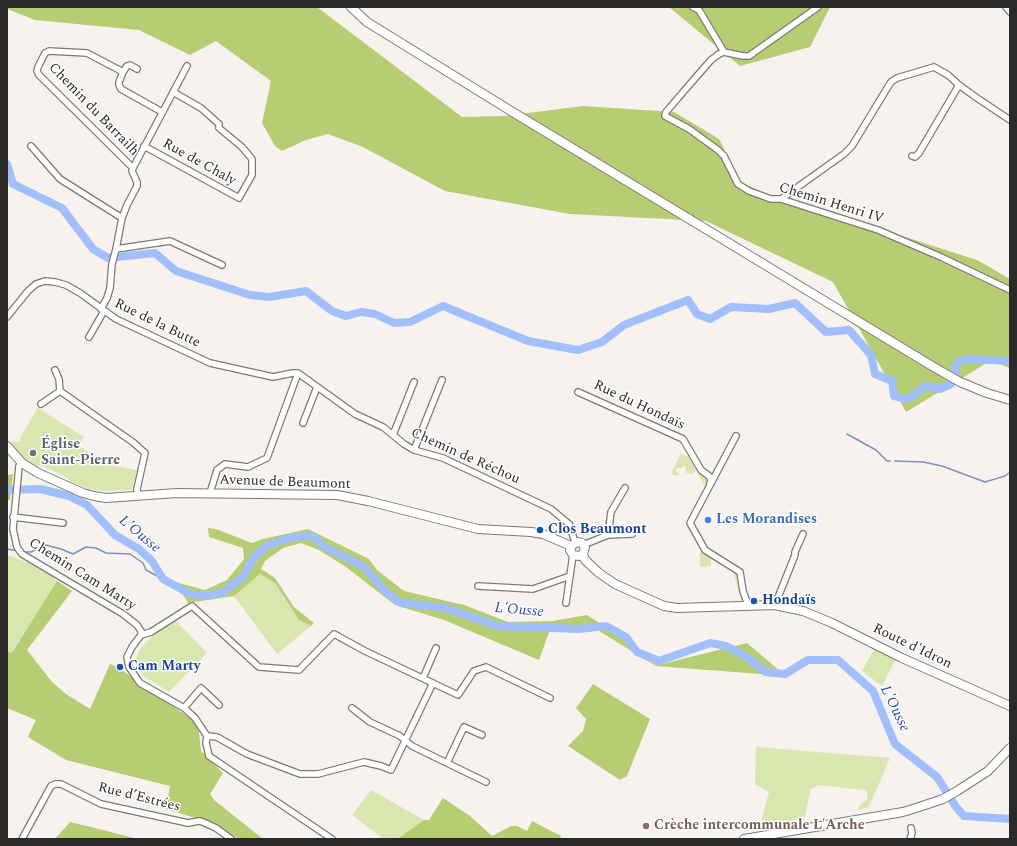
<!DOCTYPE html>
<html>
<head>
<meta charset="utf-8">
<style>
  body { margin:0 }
  #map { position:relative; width:1017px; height:846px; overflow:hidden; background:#f7f2ee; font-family:Spectral,serif }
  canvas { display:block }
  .frame { position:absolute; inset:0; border:8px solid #2c2a28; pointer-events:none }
</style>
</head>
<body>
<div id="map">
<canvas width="1017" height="846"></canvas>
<div class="frame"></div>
</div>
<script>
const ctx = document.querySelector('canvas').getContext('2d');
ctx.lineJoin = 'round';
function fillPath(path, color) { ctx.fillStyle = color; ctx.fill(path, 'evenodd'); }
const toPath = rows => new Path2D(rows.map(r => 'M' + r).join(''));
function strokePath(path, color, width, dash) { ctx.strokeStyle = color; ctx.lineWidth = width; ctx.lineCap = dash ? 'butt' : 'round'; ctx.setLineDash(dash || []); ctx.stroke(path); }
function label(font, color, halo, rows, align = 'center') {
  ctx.font = font + ' Spectral,serif'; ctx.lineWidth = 3; ctx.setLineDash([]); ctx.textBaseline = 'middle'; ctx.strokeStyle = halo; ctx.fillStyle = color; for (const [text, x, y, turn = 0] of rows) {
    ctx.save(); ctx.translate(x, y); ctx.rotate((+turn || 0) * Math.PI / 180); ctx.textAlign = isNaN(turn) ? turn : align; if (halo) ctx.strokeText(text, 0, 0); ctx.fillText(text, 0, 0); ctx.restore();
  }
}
fillPath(toPath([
  [38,408,84,437,79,446,110,465,137,470,132,490,104,491,89,489,72,482,62,475,40,465,36,469,24,461,11,446,12,441,19,442,24,431],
  [681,453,688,457,696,471,692,474,686,473,687,471,685,470,686,467,683,466,682,468,677,468,675,471,679,473,677,476,671,474],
  [700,472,706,476,709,482,706,489,698,474],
  [700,551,711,558,711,566,702,567,700,565],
  [7,555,19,559,52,574,57,581,12,654,7,652],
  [737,573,739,576,743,599,741,600,734,574],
  [260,574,275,583,299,620,311,626,277,654,234,596],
  [176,621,207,653,169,692,145,677,138,668,136,658,140,649,155,633],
  [875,648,896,659,882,686,862,671],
  [756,747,890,758,869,807,859,810,859,805,867,800,867,792,864,790,819,785,811,789,808,801,805,818,760,825,769,792,755,784],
  [371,790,424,820,397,839,383,839,352,815]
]), '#d7e7af');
fillPath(toPath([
  [7,7,317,7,462,117,505,116,583,106,674,112,719,139,741,182,768,195,787,199,977,260,1010,279,1010,368,990,361,906,412,833,282,706,221,570,214,445,191,363,147,328,134,306,140,282,151,275,146,262,123,271,81,216,41,190,55,139,30,35,20,7,9],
  [669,7,830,7,810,47,740,66],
  [13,474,10,500,7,500,7,475],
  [208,528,216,529,252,543,263,539,308,529,369,559,377,570,404,591,464,605,508,622,553,621,587,615,662,664,747,643,786,676,656,666,599,631,549,632,539,660,444,620,395,605,346,567,319,550,301,543,283,548,265,561,261,569,275,578,294,607,314,623,311,626,299,620,275,583,260,574,234,596,188,603,175,582,205,590,227,580,244,559,243,548,209,537],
  [57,581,72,591,27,650,52,682,66,694,90,709,110,664,119,668,198,724,201,751,223,773,210,794,214,800,263,839,238,839,212,823,166,809,170,786,66,760,28,737,36,720,7,708,7,652,12,653],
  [593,684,650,719,627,776,620,780,568,746,583,731,586,719,576,708],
  [443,798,470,816,492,836,511,826,517,826,527,831,532,821,561,836,560,839,397,839,424,820,429,820],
  [70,822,91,827,138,839,55,839]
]), '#b5cd73');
strokePath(toPath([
  [847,434,876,450,887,461,890,461],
  [895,461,923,462,942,466,985,482,1005,476,1010,472],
  [7,549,19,551],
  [23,552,31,552,46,545,61,549,73,554,86,547,96,548,106,553,130,554,143,563,146,570,163,579]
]), '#7d92bc', 1.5);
strokePath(toPath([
  [7,164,13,184,62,208,93,249,108,258,155,253,176,271,250,295,269,297,306,291,332,311,346,316,361,312,375,314,394,323,410,322,443,306,528,341,578,350,602,342,624,325,688,300,697,314,710,319,731,307,769,309,795,303,826,332,849,330,871,355,875,374,892,381,894,396,904,399,912,397,924,386,940,389,951,384,956,378,955,368,958,362,968,359,1010,361],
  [7,490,40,489,69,496,87,505,115,535,139,549,152,561,163,579,190,594,201,596,222,593,243,577,254,557,266,546,293,537,312,536,325,547,364,567,386,592,401,603,446,608,497,626,579,629,606,626,626,637,637,652,659,661,710,643,726,646,747,657,766,672,785,674,808,660,838,660,873,691,895,744,937,777,956,807,964,816,1010,819]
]), '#a0bffc', 8);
const street = toPath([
  [693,7,699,10,724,52],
  [818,7,749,56,743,56,724,52,719,54,711,60,697,76,666,112,665,116,689,129,718,150,724,156,738,184,749,191,771,199,781,199,878,230,941,257,1010,290],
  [1006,7,1010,12],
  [123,72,127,66,130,65,137,69],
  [31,146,60,179,122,218],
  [144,146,239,198,252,175,252,159,242,147,219,128,219,124,201,108,173,92],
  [912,156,915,157,919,153,959,85],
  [133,168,39,75,37,71,38,67,45,53,49,51,87,53,123,72,119,82,119,85,121,89,162,112],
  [781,199,844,154,852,146,886,90,891,82,897,78,934,67,948,75,959,85,977,98,1010,120],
  [116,249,122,218,127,205,137,186,137,182,132,171,133,168,187,66],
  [101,309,107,298,110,288,112,264,116,249,170,241,222,265],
  [7,317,28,291,36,284,45,281,55,282,66,285,80,293,116,319,210,363,273,377,293,373,298,373,355,414,383,427,404,444,414,450,443,458,551,509,569,524,575,542],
  [89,337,104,311],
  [55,370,59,379,60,391,134,443,145,453,137,489,138,496],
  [578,392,683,439,701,470,709,476,711,480,710,484],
  [41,404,60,391],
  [303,423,317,387],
  [393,435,414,382],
  [736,436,690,523,705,550,740,572,743,591,748,605],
  [414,450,442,380],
  [22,463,19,466,13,529,17,547,22,554,123,614,137,625,141,631,141,635,132,647,127,657,129,667,140,683,184,708,195,718,207,736,206,743,209,756,332,839],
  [210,493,217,470,225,464,248,467,267,458,298,373],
  [13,517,63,523],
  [608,535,611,512,625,488],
  [583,545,608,535,632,534],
  [478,586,533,589,570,576],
  [566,603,573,555],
  [775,605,795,555,795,552,803,534],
  [141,635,151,632,192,606,259,667,299,670,334,634,365,651,458,695,474,671,486,667,550,698],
  [423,678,436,648],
  [184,708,201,688,219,705],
  [352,708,370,722,400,736,412,746,447,763,464,727,482,735],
  [207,736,217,737,247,754,300,774,318,774,364,762,381,766,391,770,433,683],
  [447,763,486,782],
  [22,839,51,786,55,784,61,784,101,804,188,823,199,821,203,822,216,828,231,839],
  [910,839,912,833,911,828]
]);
const secondary = toPath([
  [351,7,367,22,511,111,932,366,960,382,987,393,1010,400],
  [7,446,22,463,38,473,83,493,94,496,106,498,177,493,337,495,368,501,478,529,531,532,543,534,571,546],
  [583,554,579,556,573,555,570,550,572,545,578,542,582,543,585,547,583,554,585,560,599,573,615,584,664,606,677,608,775,605,803,611,832,623,902,658,1010,706]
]);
const primary = toPath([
  [744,839,903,812,916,808,943,799,957,791,988,771,1010,748]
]);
strokePath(street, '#7e7975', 8);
strokePath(secondary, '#7e7975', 10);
strokePath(primary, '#7e7975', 10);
strokePath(street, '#fff', 5.5);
strokePath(secondary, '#fff', 8);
strokePath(primary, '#fff', 8);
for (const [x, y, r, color] of [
  [33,453,4,"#6b7280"],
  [708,520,4,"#3f7fe0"],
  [540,530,4,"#1a4fb4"],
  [754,601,4,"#1a4fb4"],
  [120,667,4,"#1a4fb4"],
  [646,826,4,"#8d6e63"]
]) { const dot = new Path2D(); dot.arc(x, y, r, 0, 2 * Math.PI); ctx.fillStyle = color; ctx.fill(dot); strokePath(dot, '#fff', 1.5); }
label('14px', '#2c2a28', '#fff', [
  ["Chemin du Barrailh",93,110,46],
  ["Rue de Chaly",199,163,29],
  ["Chemin Henri IV",831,204,17],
  ["Rue de la Butte",157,324,26],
  ["Rue du Hondaïs",639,406,25],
  ["Chemin de Réchou",465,457,24],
  ["Avenue de Beaumont",285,483,2],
  ["Chemin Cam Marty",82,575,32],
  ["Route d'Idron",912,647,26],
  ["Rue d’Estrées",139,798,14]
]);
label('bold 14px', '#5b616d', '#fff', [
  ["Église",41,445],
  ["Saint-Pierre",41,461]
], 'left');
label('bold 14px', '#366cbe', '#fff', [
  ["Les Morandises",716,520]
], 'left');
label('bold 14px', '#164399', '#fff', [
  ["Clos Beaumont",548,530],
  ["Hondaïs",762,601],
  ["Cam Marty",128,667]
], 'left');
label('bold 14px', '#785e54', '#fff', [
  ["Crèche intercommunale L'Arche",654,826]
], 'left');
label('italic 15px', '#264ba3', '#fff', [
  ["L'Ousse",139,535,40],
  ["L'Ousse",519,611,5],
  ["L'Ousse",894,709,64]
]);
</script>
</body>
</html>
